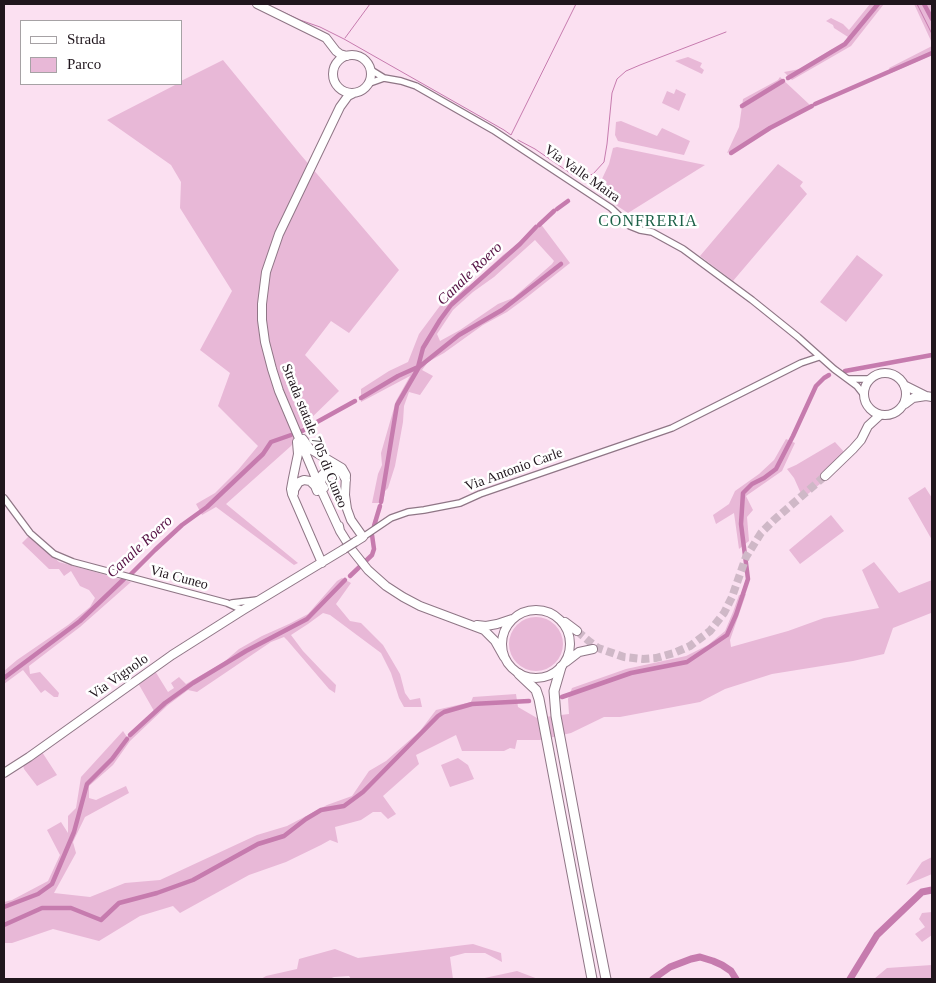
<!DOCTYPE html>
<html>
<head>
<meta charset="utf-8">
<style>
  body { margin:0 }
  #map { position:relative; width:936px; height:983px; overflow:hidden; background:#fbe0f1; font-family:Georgia,serif }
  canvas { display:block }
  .frame { position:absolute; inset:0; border:5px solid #20161d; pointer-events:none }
  .legend { position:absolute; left:20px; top:20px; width:162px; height:65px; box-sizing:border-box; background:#fff; border:1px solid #a6a2a5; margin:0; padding:6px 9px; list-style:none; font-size:15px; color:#20161d }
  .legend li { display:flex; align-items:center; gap:10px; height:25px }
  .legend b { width:25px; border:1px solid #a6a2a5 }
</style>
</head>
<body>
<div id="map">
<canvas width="936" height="983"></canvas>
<div class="frame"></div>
<ul class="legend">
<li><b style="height:6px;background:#fff"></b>Strada</li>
<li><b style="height:14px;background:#e8b8d7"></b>Parco</li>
</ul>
</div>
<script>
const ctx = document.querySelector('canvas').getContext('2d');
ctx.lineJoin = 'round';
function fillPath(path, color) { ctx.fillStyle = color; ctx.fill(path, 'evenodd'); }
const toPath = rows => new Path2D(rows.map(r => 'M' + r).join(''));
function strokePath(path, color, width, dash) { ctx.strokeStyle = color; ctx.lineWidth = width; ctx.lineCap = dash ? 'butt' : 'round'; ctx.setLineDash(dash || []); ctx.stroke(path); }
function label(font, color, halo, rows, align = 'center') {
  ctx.font = font + ' Georgia,serif'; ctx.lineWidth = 5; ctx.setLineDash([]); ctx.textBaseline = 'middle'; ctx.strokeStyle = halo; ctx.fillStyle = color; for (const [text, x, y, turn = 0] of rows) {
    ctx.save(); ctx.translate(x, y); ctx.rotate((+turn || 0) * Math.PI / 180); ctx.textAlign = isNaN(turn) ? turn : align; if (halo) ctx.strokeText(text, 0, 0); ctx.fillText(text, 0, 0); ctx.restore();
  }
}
fillPath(toPath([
  [870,4,884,4,851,46,792,80,784,72,800,69,832,49,845,43,848,37,834,28,833,25,826,21,831,18,843,24,849,30],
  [914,4,930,4,932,7,932,43],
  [932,46,932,55,891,73,889,68],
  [688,57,702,63,700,67,704,70,702,74,675,61],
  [223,60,300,154,399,270,349,333,331,321,305,355,339,391,304,425,291,446,226,504,298,563,294,565,216,507,202,515,196,504,215,493,238,470,258,446,218,406,230,373,200,350,232,291,180,208,181,182,171,165,107,120,177,84,181,84,181,81],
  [780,77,810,105,727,153,739,127,743,99,778,80],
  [676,89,686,94,679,111,662,103,667,91,674,94],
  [621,121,657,136,662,128,690,141,684,155,618,141,615,135,616,122],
  [617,147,705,165,628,213,599,194,601,181,609,164,613,148],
  [778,164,803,182,800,186,807,194,733,281,700,256],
  [540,223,570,263,526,298,507,312,483,325,444,353,428,362,422,370,433,376,420,395,409,392,404,406,403,422,395,466,388,488,385,491,383,503,372,503,378,474,382,465,381,453,396,401,410,376,361,402,361,389,389,371,408,362,419,334,448,295,467,284,468,287,503,255,522,241],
  [535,240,554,261,552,264,513,298,498,304,460,330,440,341,437,334,453,310,473,292,494,277],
  [857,255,883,275,846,322,820,302],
  [786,439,795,443,782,471,746,496,753,510,747,517,749,541,739,549,734,513,716,524,713,515,729,504,735,491,759,474,774,460],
  [835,442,845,453,821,473,826,479,803,498,794,478,787,469,796,465],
  [925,487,932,498,932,540,908,498],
  [831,515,844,531,800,564,789,550],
  [30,535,59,562,131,582,80,627,29,666,30,674,40,672,59,693,58,697,54,697,45,690,41,693,23,670,4,684,4,671,17,660,68,625,90,607,95,598,89,590,80,586,71,571,64,576,59,569,49,569,22,543],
  [874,562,899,593,932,580,932,616,931,613,893,628,884,654,853,661,772,674,725,689,700,702,620,717,604,717,571,733,540,740,517,740,515,749,510,748,504,751,462,751,456,735,416,755,419,764,383,796,396,814,388,819,381,812,373,812,361,820,335,827,338,843,330,840,321,845,286,862,249,875,180,913,173,906,140,916,99,941,53,929,12,943,4,943,4,902,12,900,48,881,60,855,47,830,61,822,68,833,68,816,76,808,81,777,123,731,127,737,154,711,138,683,155,671,168,692,174,688,171,683,179,677,186,684,224,662,239,649,262,636,289,624,308,614,337,581,342,578,351,583,336,604,350,621,361,623,383,645,400,674,405,693,410,700,420,698,422,707,404,707,399,698,391,673,381,653,330,615,323,613,308,624,291,635,303,651,322,671,336,685,335,693,329,689,287,640,284,637,271,642,197,692,188,690,168,705,130,741,113,765,89,786,89,798,96,800,126,786,129,793,85,817,73,842,76,853,54,893,90,897,125,883,160,880,257,835,287,826,327,805,352,796,369,771,386,761,420,731,436,710,471,702,473,697,516,694,518,707,537,718,569,714,568,699,572,688,626,669,686,656,708,645,725,631,733,612,739,595,746,594,730,640,731,647,788,631,824,618,879,608,862,570],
  '509 644a27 27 0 1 1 54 0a27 27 0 1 1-54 0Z',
  [42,752,57,775,37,786,24,769,23,765],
  [458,758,468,765,474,779,450,787,441,765],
  [932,857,932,874,906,885,922,862],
  [932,912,932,935,922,942,915,934,925,927,919,919,922,913],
  [473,944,501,953,502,962,485,953,465,953,450,957,453,979,351,979,349,976,334,977,329,979,261,979,266,976,297,969,299,959,335,949,358,958],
  [932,965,932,979,874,979,887,968],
  [517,971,538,979,480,979]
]), '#e8b8d7');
strokePath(toPath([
  [266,4,300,20,320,27,344,39,504,130,511,135,576,4],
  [917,4,932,34],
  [345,38,370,4],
  [518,140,535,149,573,175,581,178,593,174,604,162,607,144,612,93,617,79,626,71,640,65,726,32]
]), '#c67bae', 1);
strokePath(toPath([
  [924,4,932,19],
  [788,78,845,44,878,4],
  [815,104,932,53],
  [742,106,783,81],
  [731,153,770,128,812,106],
  [557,209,568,201],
  [539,225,554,211],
  [845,371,932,355],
  [361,398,398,376,418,367,423,348,440,320,451,305,520,244,536,227],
  [317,422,355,401],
  [302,431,315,424],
  [381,502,397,405,419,367,459,335,502,310,561,264],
  [374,526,380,506],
  [350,576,372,555,374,549,372,535],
  [4,678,80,621,125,578,130,575,155,550,182,525,207,507,263,454,271,442,291,435],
  [562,697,631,673,687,662,727,635,736,615,748,579,741,524,743,493,752,484,764,478,776,469,793,436,816,386,824,378,829,375],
  [130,735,165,703,193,683,246,651,307,619,345,580],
  [4,907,38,894,52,884,74,832,87,784,112,759,127,739],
  [4,925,42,908,71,908,101,920,119,903,157,893,193,880,258,844,284,836,306,819,321,810,344,806,363,792,438,716,444,712,472,704,529,701]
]), '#c67bae', 4.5);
strokePath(toPath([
  [653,979,670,967,691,959,700,957,713,961,722,965,731,971,736,979],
  [850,979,877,935,922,892,932,890]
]), '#c67bae', 7);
strokePath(toPath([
  [577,631,590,642,598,648,624,657,643,659,656,658,674,653,690,646,710,631,724,613,732,597,746,557,761,533,774,520,825,476]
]), '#cfb8c7', 8, [8, 4]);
const minor = toPath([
  [371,70,384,78,401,81,416,86,493,130,611,208,630,226,640,230,652,232,683,249,752,300,798,337,834,369,857,386,864,395],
  [366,87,370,83,384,78],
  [849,379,870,379],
  [4,498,30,533,54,554,73,562,227,603,243,610],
  [363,537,391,518,408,512,424,510,460,503,480,494,672,428,801,363,819,357],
  [232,603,257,600]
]);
const major = toPath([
  [257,4,320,35,326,38,336,51,340,54,347,56],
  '333 74a19 19 0 1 1 38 0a19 19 0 1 1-38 0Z',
  '864 394a21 21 0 1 1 42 0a21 21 0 1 1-42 0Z',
  [904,385,926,396],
  [905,404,913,398,926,396,932,397],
  [303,439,310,449,342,468,346,475,345,495,347,509,351,520,363,537,355,542],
  [297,442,298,454,293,478,291,489,292,494,322,563],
  [825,476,853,449,861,440,868,426,880,415],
  [324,488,321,483,322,475,327,470,332,469,338,470,342,473,346,480],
  [294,493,294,490,299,482,304,480,310,481,315,486,317,491],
  [339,526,340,531,352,550,368,570,386,586,403,597,420,606,484,630,495,641,504,657],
  [340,531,318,483,279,391,272,369,265,342,262,320,262,304,266,272,279,234,340,107,348,96,354,93],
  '502 644a34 34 0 1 1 68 0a34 34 0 1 1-68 0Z',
  [565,622,577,631],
  [477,625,486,626,497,624,512,619],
  [566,662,579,652,593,649],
  [4,773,29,757,172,655,243,610,344,549]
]);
const highway = toPath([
  [561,667,554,691,556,716,588,888,606,979],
  [519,674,536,690,539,699,592,979]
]);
strokePath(minor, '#8f7686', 8);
strokePath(major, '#8f7686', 10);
strokePath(highway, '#8f7686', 11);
strokePath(minor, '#fff', 5.5);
strokePath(major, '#fff', 8);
strokePath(highway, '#fff', 9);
const majorBridge = toPath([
  [344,549,355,542]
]);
strokePath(majorBridge, '#8f7686', 10, []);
strokePath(majorBridge, '#fff', 8);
label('14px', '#20161d', '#fff', [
  ["Via Valle Maira",582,174,35],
  ["Strada statale 705 di Cuneo",314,436,68],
  ["Via Antonio Carle",514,470,-20],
  ["Via Cuneo",179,578,15],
  ["Via Vignolo",119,677,-35]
]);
label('italic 15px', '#514', '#fff', [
  ["Canale Roero",470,274,-44],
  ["Canale Roero",140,547,-43]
]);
ctx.letterSpacing = '1px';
label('16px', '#1d6148', '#fff', [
  ["CONFRERIA",648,222]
]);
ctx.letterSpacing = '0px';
</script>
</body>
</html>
